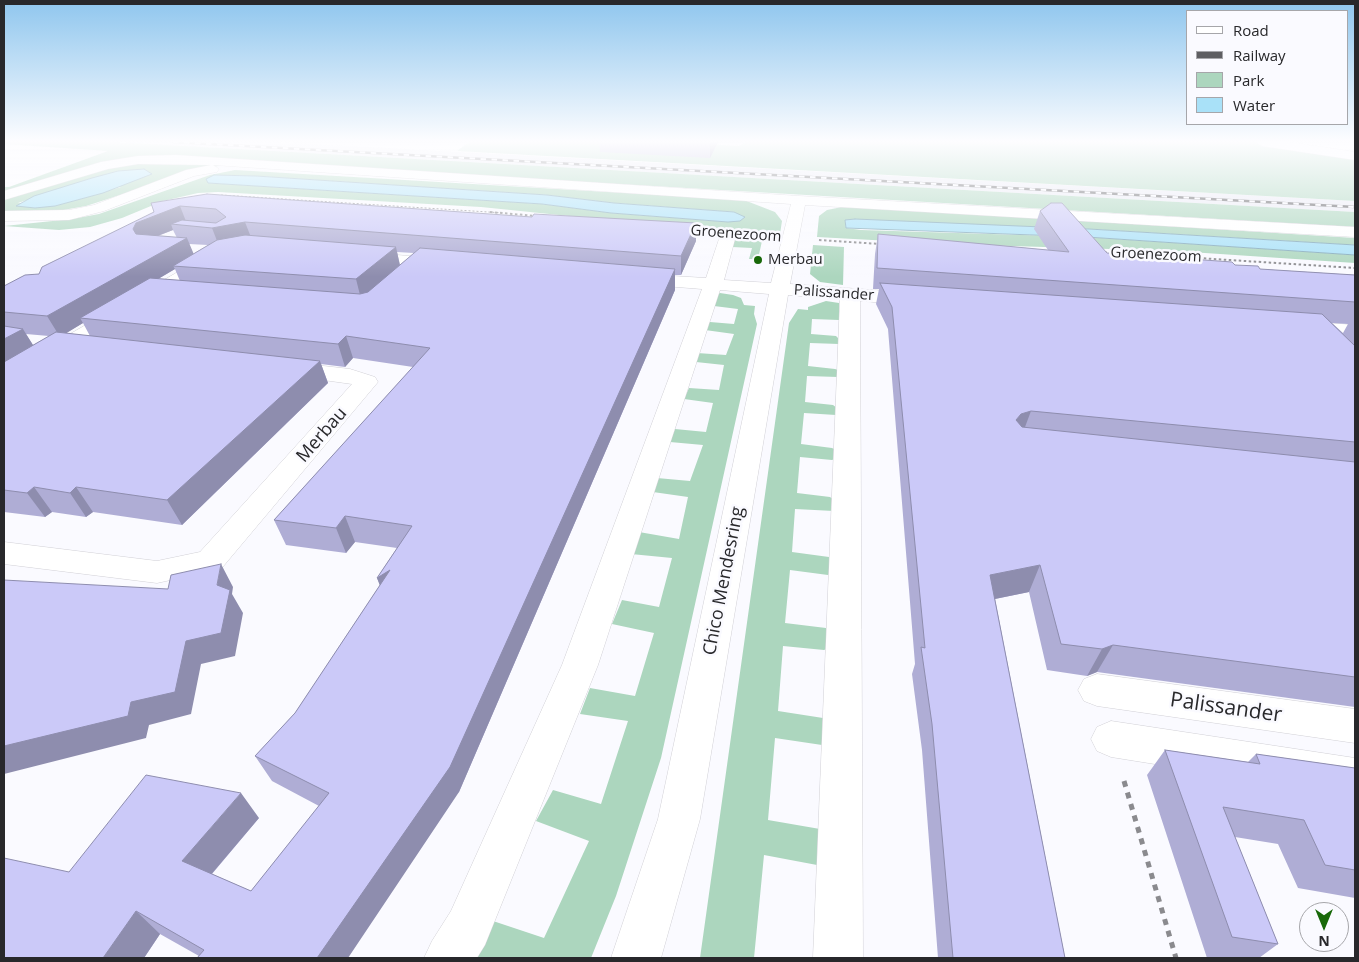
<!DOCTYPE html>
<html>
<head>
<meta charset="utf-8">
<style>
  body { margin:0 }
  #map { position:relative; width:1359px; height:962px; overflow:hidden; background:#fafaff; font-family:"Open Sans",sans-serif }
  canvas { display:block }
  .frame { position:absolute; inset:0; border:5px solid #28282b; pointer-events:none }
  .legend { position:absolute; left:1186px; top:10px; width:162px; height:115px; box-sizing:border-box; background:#fafaff; border:1px solid #a6a6aa; margin:0; padding:6px 9px; list-style:none; font-size:15px; color:#28282b }
  .legend li { display:flex; align-items:center; gap:10px; height:25px }
  .legend b { width:25px; border:1px solid #a6a6aa }
  .north { position:absolute; left:1299px; top:902px; width:50px; height:50px; box-sizing:border-box; background:#fafaff; border:1px solid #a6a6aa; border-radius:50%; rotate:180deg; font-size:14px; font-weight:700; line-height:20px; text-align:center; color:#28282b }
  .north::after { content:''; display:block; margin:auto; width:18px; height:22px; background:#186809; clip-path:polygon(50% 0,100% 100%,50% 72%,0 100%) }
</style>
</head>
<body>
<div id="map">
<canvas width="1359" height="962"></canvas>
<div class="frame"></div>
<ul class="legend">
<li><b style="height:6px;background:#fff"></b>Road</li>
<li><b style="height:6px;background:#5e5e62"></b>Railway</li>
<li><b style="height:14px;background:#acd6be"></b>Park</li>
<li><b style="height:14px;background:#a9e1f8"></b>Water</li>
</ul>
<div class="north">N</div>
</div>
<script>
const ctx = document.querySelector('canvas').getContext('2d');
ctx.lineJoin = 'round';
function fillPath(path, color) { ctx.fillStyle = color; ctx.fill(path, 'evenodd'); }
const toPath = rows => new Path2D(rows.map(r => 'M' + r).join(''));
function strokePath(path, color, width, dash) { ctx.strokeStyle = color; ctx.lineWidth = width; ctx.lineCap = dash ? 'butt' : 'round'; ctx.setLineDash(dash || []); ctx.stroke(path); }
function label(font, color, halo, rows, align = 'center') {
  ctx.font = font + ' "Open Sans",sans-serif'; ctx.lineWidth = 5; ctx.setLineDash([]); ctx.textBaseline = 'middle'; ctx.strokeStyle = halo; ctx.fillStyle = color; for (const [text, x, y, turn = 0] of rows) {
    ctx.save(); ctx.translate(x, y); ctx.rotate((+turn || 0) * Math.PI / 180); ctx.textAlign = isNaN(turn) ? turn : align; if (halo) ctx.strokeText(text, 0, 0); ctx.fillText(text, 0, 0); ctx.restore();
  }
}
fillPath(toPath([
  [114,142,277,142,1355,201,1355,212]
]), '#ebebf5');
fillPath(toPath([
  [4,142,114,142,1355,212,1355,227,155,157,4,193,4,187,9,187,108,151,4,144],
  [469,142,675,142,739,146,745,142,1255,142,1355,157,1355,201,457,151],
  [133,163,225,165,201,169,86,206,63,210,4,212,4,200,89,172],
  [92,178,121,187,55,206,18,203],
  [235,170,744,200,775,212,782,221,780,234,667,226,481,207,218,192,198,193,163,201,122,218,90,227,59,230,4,226,72,219,99,214,210,175],
  [214,175,256,176,547,195,614,203,734,212,728,222,611,213,542,204,208,183],
  [847,206,1355,238,1355,245,1089,229,845,220,846,228,861,230,1087,237,1355,255,1355,263,1175,251,946,244,817,237,819,216,827,210],
  [735,239,762,241,758,259,749,259,752,248,732,247],
  [813,245,844,247,843,285,820,282,810,274],
  [720,293,733,295,741,298,744,305,755,306,754,314,757,324,661,758,616,896,591,958,470,958,490,920,544,938,589,841,536,821,553,790,601,804,628,721,580,714,590,688,635,696,654,633,612,624,622,600,659,607,672,558,631,554,639,532,679,539,688,497,653,492,657,478,690,481,703,445,670,442,675,429,706,432,713,403,684,399,689,388,719,390,724,365,696,362,697,353,726,355,734,334,705,330,707,323,710,322,734,324,738,309,714,306,716,295],
  [826,301,839,303,839,320,812,319,811,334,836,336,839,339,839,344,810,343,808,366,835,369,838,370,838,377,807,376,805,402,833,405,837,408,836,415,804,413,801,444,832,448,836,450,835,459,832,460,800,457,797,493,830,497,834,500,834,511,795,509,792,552,829,557,833,560,832,573,828,575,790,570,785,623,826,628,830,632,829,648,824,650,783,646,778,711,823,718,822,745,775,738,768,820,820,829,817,865,764,855,754,958,700,958,789,323,798,309,808,310,808,307]
]), '#acd6be');
const water = toPath([
  [144,169,152,174,103,193,55,206,35,208,16,206,34,196,92,178,118,171,144,169],
  [214,175,256,176,547,195,614,203,734,212,745,217,740,221,728,222,611,213,542,204,208,183,206,179,214,175],
  [855,219,1089,229,1355,245,1355,255,1087,237,846,228,845,220,855,219]
]);
fillPath(water, '#a9e1f8');
strokePath(water, '#82aaba', 1);
const minor = toPath([
  [1256,142,1289,142,1355,152,1355,160,1262,146,1256,142],
  [176,155,799,196,1355,227,1355,237,805,205,790,284,915,293,922,295,925,299,922,303,915,305,860,301,863,958,813,958,840,299,788,295,700,819,661,958,611,958,658,819,769,294,720,290,598,665,485,945,477,958,424,958,432,941,451,911,562,665,702,289,639,284,633,283,630,279,633,275,639,274,706,278,719,239,721,236,727,234,733,236,735,239,724,280,771,283,791,204,213,165,219,169,217,172,194,176,104,211,69,220,4,221,4,211,69,210,94,205,186,170,211,165,138,164,108,169,4,200,4,191,101,162,138,156,176,155],
  [362,252,444,259,450,260,453,264,450,268,444,269,356,261,353,257,356,253,362,252],
  [209,254,215,255,218,259,215,263,12,386,4,388,4,372,209,254],
  [1302,321,1355,325,1355,337,1295,331,1292,327,1295,323,1302,321],
  [288,362,350,369,375,377,378,382,221,569,157,583,4,564,4,542,157,561,200,552,352,384,280,374,277,369,280,364,288,362],
  [1097,674,1355,709,1355,743,1097,706,1084,701,1078,690,1084,679,1097,674],
  [1111,721,1355,758,1355,796,1111,757,1097,751,1091,739,1097,727,1111,721]
]);
strokePath(minor, '#d1d0d6', 1);
strokePath(toPath([
  [221,195,504,213]
]), '#8a8a8e', 1, [2, 2]);
strokePath(toPath([
  [490,212,536,216],
  [819,240,880,244],
  [1104,252,1355,268]
]), '#8a8a8e', 2, [2.5, 2.5]);
strokePath(toPath([
  [1124,781,1176,958]
]), '#8a8a8e', 5, [6, 6]);
fillPath(minor, '#fff');
const rail = toPath([
  [173,142,1355,207]
]);
strokePath(rail, '#5e5e62', 2.5);
strokePath(rail, '#fafaff', 2, [5.5]);
fillPath(toPath([
  [599,142,718,142,710,158,600,152],
  [151,203,696,241,681,275,675,275,675,290,459,792,199,956,160,934,144,958,4,958,69,872,259,818,212,874,251,891,319,806,272,781,255,756,295,713,380,585,377,578,397,548,355,542,346,553,286,545,274,520,413,367,353,358,345,367,321,364,328,383,182,525,93,512,86,517,52,512,45,517,4,512,4,286,39,274,154,212],
  [173,230,177,238,158,236],
  [189,244,208,245,193,254],
  [397,252,414,253,400,265],
  [175,269,180,281,158,279],
  [83,323,90,336,66,333],
  [26,334,49,336,33,345],
  [1040,211,1107,253,1235,265,1260,269,1355,275,1355,707,1097,672,1087,676,1047,670,1029,592,995,599,1065,958,938,958,922,750,912,674,915,664,888,329,876,304,879,289,873,289,875,254,878,234,1048,250,1034,229],
  [1332,323,1348,324,1343,333],
  [1165,750,1248,762,1256,754,1355,768,1355,898,1298,888,1278,844,1235,837,1278,944,1259,958,1207,958,1147,775]
]), '#afadd5');
fillPath(toPath([
  [710,142,718,142,710,158],
  [180,206,187,224,171,224,173,230,144,241,141,248,133,229,136,223],
  [245,222,252,240,219,246,212,228],
  [696,223,696,241,681,275,681,256],
  [187,238,195,257,173,266,175,269,90,319,80,318,83,323,60,337,47,316],
  [396,247,400,266,361,299,356,279],
  [675,269,675,290,459,792,348,958,317,958],
  [23,329,36,350,4,370,4,339],
  [346,336,353,358,345,367,338,344],
  [320,361,328,383,182,525,167,500],
  [1031,411,1022,435,1016,420,1021,414],
  [34,487,52,512,45,517,27,493],
  [76,487,93,512,86,517,70,493],
  [345,516,355,542,346,553,336,528],
  [221,564,233,587,232,594,243,613,235,656,201,664,191,714,149,725,146,738,4,774,4,746,131,702,217,585],
  [1040,565,1029,592,980,602,990,575],
  [390,570,387,604,377,578],
  [1113,645,1097,672,1087,676,1102,649],
  [241,793,259,818,203,884,182,861],
  [136,911,160,934,144,958,103,958]
]), '#8e8dae');
const building = toPath([
  [207,194,532,217,534,214,696,223,681,256,245,222,212,228,171,224,182,220,216,223,226,217,216,209,180,206,136,223,133,229,136,234,187,238,47,316,4,312,4,286,25,275,39,274,42,267,154,212,151,203,207,194],
  [1051,203,1062,203,1107,253,1232,262,1235,265,1258,266,1260,269,1355,275,1355,302,877,268,878,234,1069,252,1040,211,1051,203],
  [245,235,396,247,356,279,173,266,217,240,245,235],
  [420,248,675,269,450,767,317,958,197,958,204,950,136,911,103,958,4,958,4,858,69,872,146,775,241,793,182,861,251,891,329,793,255,756,295,713,390,570,377,578,412,526,345,516,336,528,274,520,430,348,346,336,338,344,80,318,150,278,360,294,368,292,420,248],
  [880,283,1322,314,1355,346,1355,442,1031,411,1021,414,1016,420,1022,427,1355,462,1355,677,1113,645,1102,649,1061,644,1040,565,990,575,1065,958,953,958,932,724,921,647,925,648,892,307,880,283],
  [4,326,23,329,4,339,4,326],
  [56,332,320,361,167,500,76,487,70,493,34,487,27,493,4,490,4,362,56,332],
  [221,564,217,585,230,590,221,633,186,641,175,692,131,702,128,716,4,746,4,580,168,589,171,575,221,564],
  [1165,750,1260,764,1256,754,1355,768,1355,870,1325,865,1304,820,1223,807,1278,944,1232,937,1165,750]
]);
fillPath(building, '#cbc9f8');
strokePath(building, '#8e8dae', 1);
const sky = ctx.createLinearGradient(0, 0, 0, 277);
sky.addColorStop(0, '#8fc6ee');
sky.addColorStop(0.51, '#fdfdff');
sky.addColorStop(1, '#fdfdff00');
ctx.fillStyle = sky;
ctx.fillRect(0, 0, 1359, 277);
for (const [x, y, r, color] of [
  [758,260,5,"#186809"]
]) { const dot = new Path2D(); dot.arc(x, y, r, 0, 2 * Math.PI); ctx.fillStyle = color; ctx.fill(dot); strokePath(dot, '#fafaff', 2); }
label('15px', '#28282b', '#fafaff', [
  ["Groenezoom",736,234,4],
  ["Groenezoom",1156,255,3],
  ["Palissander",834,293,4]
]);
label('15px', '#28282b', '#fafaff', [
  ["Merbau",768,260]
], 'left');
label('18px', '#28282b', '#fafaff', [
  ["Merbau",322,435,-49],
  ["Chico Mendesring",724,581,-79]
]);
label('21px', '#28282b', '#fafaff', [
  ["Palissander",1226,708,8]
]);
</script>
</body>
</html>
